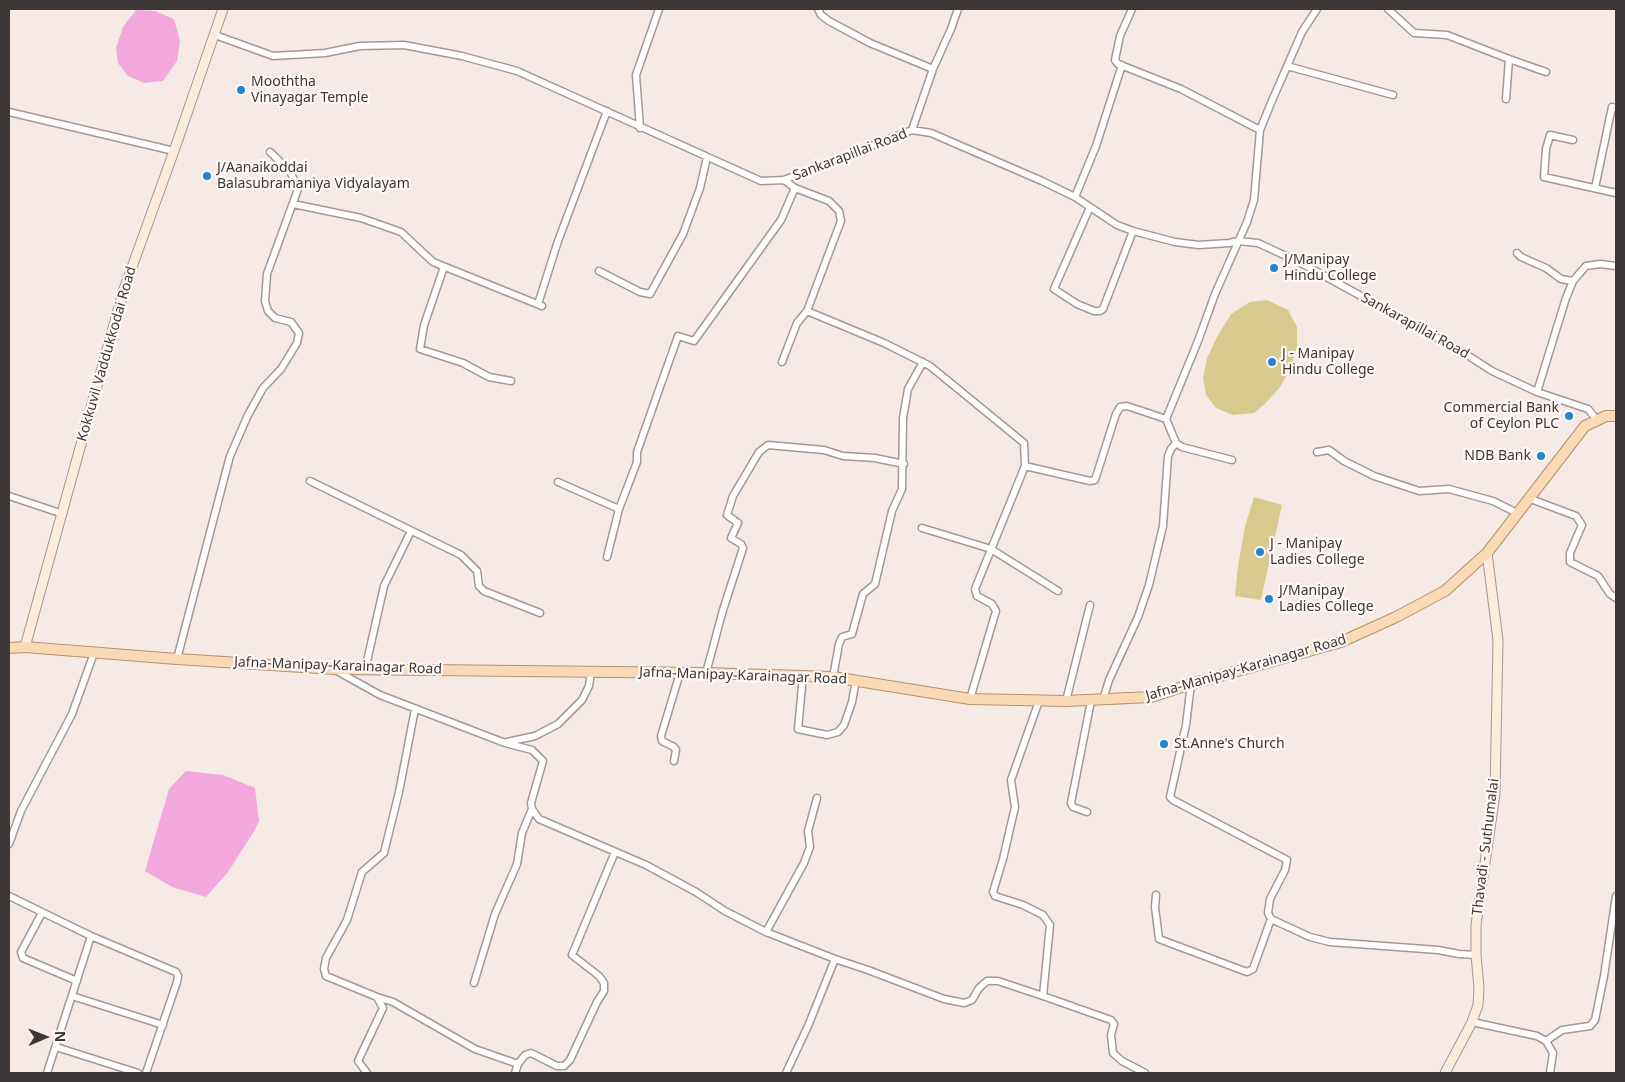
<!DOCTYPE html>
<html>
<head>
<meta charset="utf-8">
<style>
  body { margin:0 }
  #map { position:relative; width:1625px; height:1082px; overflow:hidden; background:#f6eae6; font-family:"Noto Sans",sans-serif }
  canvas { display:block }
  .frame { position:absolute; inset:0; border:10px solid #3d3837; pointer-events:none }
  .north { position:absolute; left:20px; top:1012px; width:50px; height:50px; -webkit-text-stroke:4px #fef9f7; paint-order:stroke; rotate:89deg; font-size:14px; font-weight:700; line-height:20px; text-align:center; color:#3d3837 }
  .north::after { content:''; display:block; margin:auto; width:18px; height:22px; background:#3d3837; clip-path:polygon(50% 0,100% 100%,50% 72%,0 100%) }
</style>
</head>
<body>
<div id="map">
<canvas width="1625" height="1082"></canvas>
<div class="frame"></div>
<div class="north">N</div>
</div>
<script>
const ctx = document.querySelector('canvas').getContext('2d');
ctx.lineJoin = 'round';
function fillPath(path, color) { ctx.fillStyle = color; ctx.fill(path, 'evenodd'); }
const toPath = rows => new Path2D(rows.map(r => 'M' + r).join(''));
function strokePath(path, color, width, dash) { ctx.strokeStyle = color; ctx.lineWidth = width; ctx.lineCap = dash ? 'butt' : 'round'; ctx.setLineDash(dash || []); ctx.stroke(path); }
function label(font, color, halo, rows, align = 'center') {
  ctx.font = font + ' "Noto Sans",sans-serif'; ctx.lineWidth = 4.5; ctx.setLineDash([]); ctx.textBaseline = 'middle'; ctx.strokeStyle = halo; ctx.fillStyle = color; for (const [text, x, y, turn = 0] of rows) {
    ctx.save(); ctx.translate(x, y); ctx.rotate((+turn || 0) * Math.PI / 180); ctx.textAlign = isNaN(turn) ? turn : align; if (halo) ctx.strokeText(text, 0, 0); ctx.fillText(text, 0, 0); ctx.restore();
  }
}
fillPath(toPath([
  [1267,300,1288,310,1297,327,1297,347,1290,370,1280,387,1267,402,1254,413,1233,415,1216,408,1206,395,1203,378,1207,358,1217,337,1231,314,1250,302],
  [1254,497,1282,505,1261,600,1235,596,1238,566,1245,526]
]), '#d8ca8e');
fillPath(toPath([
  [136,10,155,11,174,19,180,41,177,61,163,81,144,83,128,76,118,63,116,48,123,27],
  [186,771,223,775,255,788,259,821,253,833,228,872,206,897,172,887,145,871,169,789]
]), '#f2a8dd');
const minor = toPath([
  [818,9,821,15,829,21,870,43,933,69],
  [1132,9,1120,36,1115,60,1118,64,1181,89,1260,130],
  [1388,9,1414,33,1447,35,1509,59,1546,72],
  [215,35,273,56,325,53,360,46,404,45,462,56,517,71,761,181,784,180,912,130,931,133,1042,181,1075,197,1117,225,1133,231,1175,242,1199,245,1229,243,1238,241,1258,243,1301,263,1461,351,1492,371,1537,392,1588,409,1597,420],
  [1287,66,1393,95],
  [1506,99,1509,59],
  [9,112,174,151],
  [640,128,636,75,659,9],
  [912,130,933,69,951,29,958,9],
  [1573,140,1550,135,1546,149,1544,177,1616,193],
  [784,180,795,188,829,201,839,211,841,221,807,311,884,343,930,366,1024,443,1025,466,975,589,977,596,992,604,996,611,970,699],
  [1595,188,1612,107,1616,108],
  [1075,197,1096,146,1122,65],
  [293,204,361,218,401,232,433,262,542,306],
  [1090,207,1054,289,1077,304,1094,311,1100,311,1103,309,1133,231],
  [1517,253,1521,257,1546,268,1561,279,1573,281],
  [444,267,424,325,420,349,463,363,489,377,511,381],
  [599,271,640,292,650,294,683,234,700,188,707,157],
  [538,304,558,241,607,111],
  [782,362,797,323,807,311],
  [1537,392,1566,298,1573,281,1586,266,1600,264,1616,266],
  [1166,419,1198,341,1215,294,1247,222,1254,200,1260,130,1271,103,1302,32,1317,9],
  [1317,452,1329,450,1344,461,1374,476,1419,491,1449,489,1493,501,1517,513],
  [1025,466,1090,481,1095,480,1116,414,1120,407,1127,406,1166,419,1176,443,1182,447,1232,460],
  [310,481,461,555,477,571,479,586,484,591,540,613],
  [558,482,619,509],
  [9,496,63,514],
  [1528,498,1576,516,1582,525,1570,553,1570,562,1598,576,1610,594,1616,598],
  [922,528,991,549,1058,591],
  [607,557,619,509,637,462,637,452,678,336,694,341,781,220,795,188],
  [177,659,230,456,248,415,263,388,281,369,297,343,299,333,291,322,275,318,268,311,265,301,267,274,298,189,290,171,270,152],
  [365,670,384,586,411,531],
  [337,671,380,695,505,743,532,750,543,761,531,803,532,809,539,819,646,865,696,892,725,911,766,932,835,959,868,970,944,999,964,1003,972,1000,979,988,987,981,998,981,1043,996,1111,1020,1114,1024,1111,1035,1113,1053,1122,1061,1145,1073],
  [706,673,723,610,743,548,741,544,731,538,738,523,727,515,733,496,759,452,768,445,824,450,843,456,875,458,904,464],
  [803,676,798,729,827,735,838,732,844,725,852,702,856,680],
  [833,677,839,644,842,637,852,634,863,594,875,584,892,511,902,489,903,418,908,389,923,362],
  [1191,684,1186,725,1170,797,1173,800,1287,860,1285,870,1270,899,1268,913,1271,919,1310,937,1330,942,1438,950,1459,954,1476,955],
  [1103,700,1109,680,1138,617,1149,585,1163,526,1168,456,1171,449,1176,443],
  [1039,701,1011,780,1015,807,1003,859,993,892,995,896,1023,905,1043,915,1050,925,1043,996],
  [1066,701,1090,605],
  [507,742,535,736,558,724,582,700,589,686,591,672],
  [674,761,676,750,674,747,662,741,661,736,680,673],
  [1087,812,1073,807,1071,803,1091,701],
  [9,844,21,811,72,714,94,653],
  [1156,895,1155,907,1159,939,1247,972,1253,969,1271,919],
  [9,896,91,936,176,972,178,976,177,982,146,1073],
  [42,913,21,952,23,958,77,981],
  [766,932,804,863,810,847,808,831,817,798],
  [474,983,495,914,517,864,522,833,532,809],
  [72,996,163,1025],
  [377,997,393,1002,475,1049,518,1064],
  [1472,1022,1537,1036,1546,1041,1553,1053,1550,1073],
  [1546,1041,1562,1030,1590,1026,1595,1020,1604,976,1616,896],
  [56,1047,138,1073],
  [47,1073,91,936],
  [367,1073,358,1061,383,1008,377,997,326,976,324,969,326,958,347,920,362,872,384,853,399,792,415,709],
  [515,1073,518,1064,525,1055,531,1053,557,1066,564,1066,570,1060,597,1002,604,991,604,983,599,976,572,955,615,852],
  [786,1073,808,1026,835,959]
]);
const secondary = toPath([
  [25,647,123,292,174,151,223,9],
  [1445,1073,1472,1022,1478,1005,1479,988,1476,955,1476,925,1495,794,1498,640,1487,553]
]);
const primary = toPath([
  [9,648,25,647,177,659,334,669,706,673,833,677,970,699,1066,701,1151,697,1191,684,1341,642,1396,617,1445,591,1487,553,1585,426,1606,416,1616,416]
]);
strokePath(minor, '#a39895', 9);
strokePath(secondary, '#a39895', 11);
strokePath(primary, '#b5906a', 12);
strokePath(minor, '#fff', 6);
strokePath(secondary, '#fcecdb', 9);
strokePath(primary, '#fad9b6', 10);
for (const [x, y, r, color] of [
  [241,90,5,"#2683d0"],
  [207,176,5,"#2683d0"],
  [1274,268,5,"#2683d0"],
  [1272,362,5,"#2683d0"],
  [1569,416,5,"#2683d0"],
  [1541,456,5,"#2683d0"],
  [1260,552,5,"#2683d0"],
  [1269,599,5,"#2683d0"],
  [1164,744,5,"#2683d0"]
]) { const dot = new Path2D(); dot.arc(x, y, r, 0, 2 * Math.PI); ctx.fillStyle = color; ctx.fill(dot); strokePath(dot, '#fef9f7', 2); }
label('14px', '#3d3837', '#fef9f7', [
  ["Mooththa",251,82],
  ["Vinayagar Temple",251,98],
  ["J/Aanaikoddai",217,168],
  ["Balasubramaniya Vidyalayam",217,184],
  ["J/Manipay",1284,260],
  ["Hindu College",1284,276],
  ["J - Manipay",1282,354],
  ["Hindu College",1282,370],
  ["Commercial Bank",1559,408,"right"],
  ["of Ceylon PLC",1559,424,"right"],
  ["NDB Bank",1531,456,"right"],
  ["J - Manipay",1270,544],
  ["Ladies College",1270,560],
  ["J/Manipay",1279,591],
  ["Ladies College",1279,607],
  ["St.Anne's Church",1174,744]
], 'left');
label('14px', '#3d3837', '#fef9f7', [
  ["Sankarapillai Road",850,155,-21],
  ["Sankarapillai Road",1415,326,29],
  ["Kokkuvil Vaddukkodai Road",107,354,-74],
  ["Jafna-Manipay-Karainagar Road",338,666,2],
  ["Jafna-Manipay-Karainagar Road",1246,668,-16],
  ["Jafna-Manipay-Karainagar Road",743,676,2],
  ["Thavadi - Suthumalai",1486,847,-83]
]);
</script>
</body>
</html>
